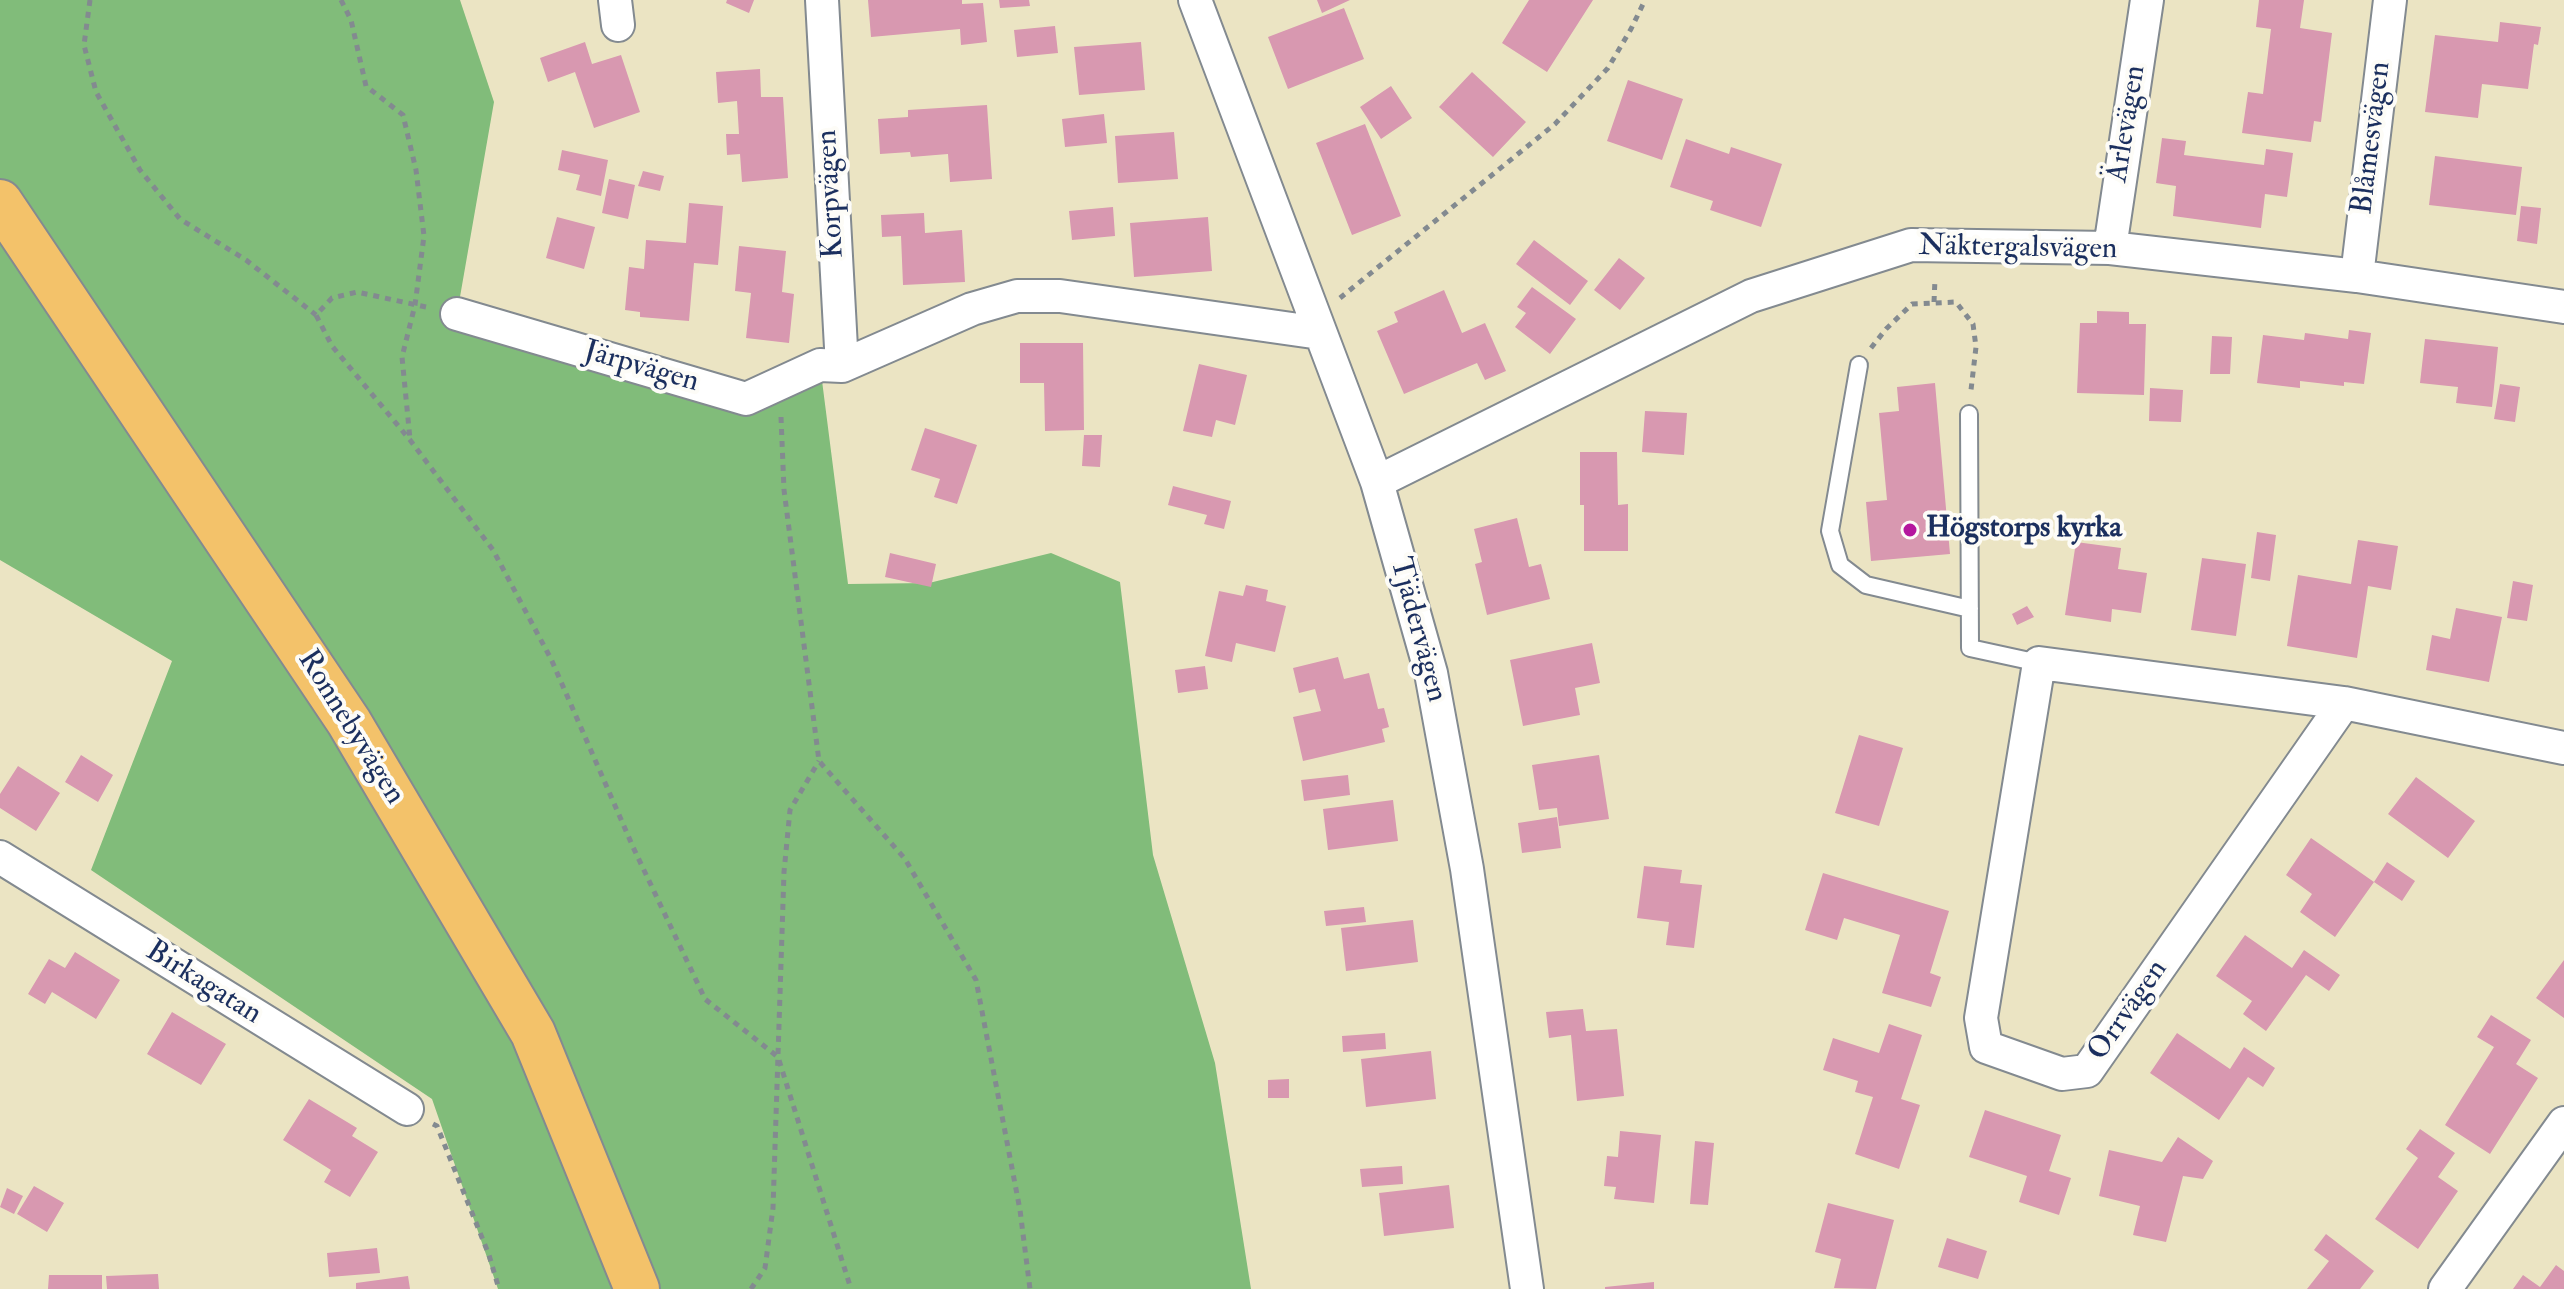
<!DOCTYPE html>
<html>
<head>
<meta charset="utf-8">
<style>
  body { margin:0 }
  canvas { display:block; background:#ebe4c3 }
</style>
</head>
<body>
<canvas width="2564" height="1289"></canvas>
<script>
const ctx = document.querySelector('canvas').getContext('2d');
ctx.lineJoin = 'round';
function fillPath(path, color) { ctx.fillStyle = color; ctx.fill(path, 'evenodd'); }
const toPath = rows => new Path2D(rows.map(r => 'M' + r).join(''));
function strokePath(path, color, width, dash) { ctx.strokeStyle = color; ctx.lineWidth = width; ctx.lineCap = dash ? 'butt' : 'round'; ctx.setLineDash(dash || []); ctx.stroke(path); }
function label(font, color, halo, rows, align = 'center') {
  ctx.font = font + ' "IM FELL Double Pica",serif'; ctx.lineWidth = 8; ctx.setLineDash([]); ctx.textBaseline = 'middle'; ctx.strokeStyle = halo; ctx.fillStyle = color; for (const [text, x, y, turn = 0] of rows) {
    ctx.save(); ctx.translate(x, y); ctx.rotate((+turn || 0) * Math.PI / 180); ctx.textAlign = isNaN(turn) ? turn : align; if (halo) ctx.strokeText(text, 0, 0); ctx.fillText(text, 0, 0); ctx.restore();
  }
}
fillPath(toPath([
  [0,0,460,0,494,102,457,314,745,399,820,365,848,584,929,583,1051,553,1120,582,1153,855,1215,1063,1251,1289,498,1289,432,1099,91,870,172,661,0,560]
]), '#81bc7a');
fillPath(toPath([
  [727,0,754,0,749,13,726,3],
  [868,0,962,0,962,4,983,3,987,42,961,45,960,29,871,37],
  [999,0,1029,0,1030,6,1000,8],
  [1317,0,1350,0,1322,13],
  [1529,0,1593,0,1547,72,1502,43],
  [2259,0,2304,0,2300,28,2332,33,2321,122,2314,121,2311,142,2242,133,2248,92,2263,94,2271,29,2256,27],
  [1344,8,1364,59,1288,89,1268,37],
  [2500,22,2541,27,2538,45,2534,44,2528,89,2482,84,2478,118,2425,112,2435,35,2498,42],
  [1055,26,1058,53,1017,57,1014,30],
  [585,42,592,64,621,55,640,112,594,128,575,72,548,82,540,58],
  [1141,42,1145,90,1079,95,1074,47],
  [760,69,761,97,783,97,788,178,742,182,740,154,727,155,726,134,739,134,737,101,718,103,716,72],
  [1472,72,1526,122,1493,157,1439,107],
  [1628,80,1683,99,1662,160,1607,141],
  [1391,86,1412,118,1381,139,1360,107],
  [987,105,992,179,950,182,948,154,911,157,910,152,880,154,878,119,908,117,908,110],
  [1104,114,1107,143,1065,147,1062,119],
  [1365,124,1401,216,1352,235,1316,143],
  [1174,132,1178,179,1118,183,1115,136],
  [2162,138,2186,141,2184,155,2264,165,2266,149,2293,153,2287,197,2265,194,2261,228,2173,216,2176,186,2156,183],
  [1686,139,1729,154,1731,147,1782,164,1761,227,1710,210,1713,201,1670,187],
  [562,150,608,160,601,196,576,190,580,175,558,170],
  [2435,156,2522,167,2516,215,2429,205],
  [643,171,664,176,660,191,638,186],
  [609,179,635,185,628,219,602,213],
  [689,203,723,206,718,265,694,263,689,321,640,317,640,312,625,310,629,267,644,269,646,240,686,243],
  [2521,206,2541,208,2537,244,2517,241],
  [1113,207,1115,236,1072,240,1069,211],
  [924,213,925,233,962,230,965,282,903,285,901,236,882,237,881,215],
  [557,217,595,227,584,269,546,258],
  [1208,217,1212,271,1134,277,1130,223],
  [1534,240,1588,281,1570,305,1516,264],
  [739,246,786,251,782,292,794,294,789,343,746,338,751,293,735,291],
  [1619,258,1645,278,1620,310,1594,290],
  [1532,287,1576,319,1550,354,1515,327,1526,313,1517,307],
  [1444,290,1462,333,1485,323,1506,371,1485,380,1477,363,1404,394,1377,331,1398,322,1394,312],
  [2097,311,2129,312,2129,324,2146,324,2144,395,2077,393,2080,323,2097,323],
  [2349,330,2371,333,2364,384,2344,382,2344,386,2300,381,2300,388,2257,383,2263,335,2304,340,2305,333,2348,339],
  [2212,336,2232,337,2230,374,2210,374],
  [2425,339,2498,347,2492,407,2456,403,2458,387,2420,383],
  [1020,343,1083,343,1084,430,1045,431,1044,383,1020,383],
  [1199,364,1247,375,1235,425,1216,420,1212,437,1183,431],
  [1935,383,1950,554,1871,561,1866,502,1887,500,1879,413,1899,411,1897,387],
  [2500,384,2520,387,2515,422,2494,419],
  [2150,388,2183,390,2181,422,2149,421],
  [1645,411,1687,413,1684,455,1642,452],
  [925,428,977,445,957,504,934,497,940,479,911,470],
  [1084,435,1102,435,1100,467,1082,466],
  [1580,452,1617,452,1618,505,1628,504,1628,551,1584,551,1584,505,1580,505],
  [1173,486,1231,501,1224,529,1204,524,1207,515,1168,505],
  [1517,518,1529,567,1541,564,1550,599,1487,615,1475,564,1482,562,1474,529],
  [2257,532,2276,535,2270,581,2251,578],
  [2358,540,2398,546,2391,590,2368,586,2357,658,2287,646,2298,575,2351,584],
  [2076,542,2121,548,2118,569,2147,573,2141,613,2112,609,2111,622,2065,615],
  [890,553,936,564,931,587,885,577],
  [2202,558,2246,564,2236,636,2191,630],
  [2513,581,2533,585,2527,621,2507,618],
  [1246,585,1268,590,1266,601,1286,606,1275,652,1236,643,1232,662,1205,656,1219,591,1243,596],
  [2027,606,2034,617,2017,625,2012,614],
  [2456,608,2502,617,2489,682,2426,670,2432,635,2450,639],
  [1592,643,1600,683,1575,688,1580,715,1523,726,1510,660],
  [1338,657,1344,679,1369,673,1378,709,1384,708,1389,727,1382,729,1385,742,1303,761,1293,717,1321,711,1315,689,1299,693,1293,668],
  [1205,666,1208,689,1178,693,1175,670],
  [1859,735,1903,748,1879,826,1835,813],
  [81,755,113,775,98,802,65,782],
  [1599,755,1609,819,1559,826,1557,808,1539,810,1532,765],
  [18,766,60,793,36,831,0,808,0,794],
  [1348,775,1350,795,1304,801,1301,780],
  [2416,777,2475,821,2448,858,2388,814],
  [1393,800,1398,841,1328,850,1323,809],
  [1557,817,1561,848,1522,853,1518,823],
  [2311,838,2374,882,2387,862,2415,881,2402,901,2374,882,2335,937,2300,912,2312,894,2286,875],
  [1644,866,1682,870,1680,883,1702,885,1694,948,1666,945,1669,922,1637,918],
  [1823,873,1949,911,1930,973,1941,977,1931,1007,1882,993,1900,935,1844,918,1837,940,1805,930],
  [1364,907,1366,922,1326,926,1324,911],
  [1413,920,1418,962,1346,971,1341,928],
  [2245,935,2292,968,2304,950,2340,975,2329,991,2306,975,2266,1031,2243,1014,2252,1001,2216,976],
  [75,952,120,980,96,1019,52,992,45,1004,28,994,49,959,65,968],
  [2564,960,2564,1018,2536,998],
  [1583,1009,1586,1031,1617,1029,1624,1096,1577,1101,1571,1035,1549,1038,1546,1012],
  [172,1012,226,1044,201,1085,147,1054],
  [2491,1015,2531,1040,2516,1064,2538,1078,2490,1154,2445,1125,2494,1047,2477,1037],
  [1889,1024,1922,1035,1901,1099,1920,1105,1899,1169,1855,1154,1873,1097,1855,1092,1858,1081,1823,1070,1833,1038,1879,1053],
  [1385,1033,1386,1049,1343,1052,1342,1036],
  [2177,1033,2230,1069,2244,1047,2275,1068,2263,1087,2248,1077,2219,1120,2150,1073],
  [1431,1051,1436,1099,1366,1107,1361,1059],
  [1289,1079,1289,1098,1268,1098,1268,1080],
  [309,1099,357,1128,352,1136,378,1152,350,1197,324,1182,331,1170,283,1140],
  [1985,1110,2061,1135,2049,1171,2071,1178,2059,1215,2019,1202,2027,1176,1969,1157],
  [2420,1129,2455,1153,2438,1177,2458,1191,2418,1249,2375,1219,2418,1158,2406,1149],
  [1620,1131,1661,1135,1654,1203,1614,1199,1616,1187,1604,1186,1607,1156,1618,1157],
  [2178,1137,2213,1161,2203,1179,2183,1176,2166,1242,2133,1235,2140,1206,2099,1196,2109,1150,2162,1162],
  [1695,1141,1714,1143,1708,1205,1690,1204],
  [1402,1166,1403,1184,1362,1187,1360,1169],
  [1449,1185,1454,1228,1384,1236,1379,1193],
  [34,1186,64,1203,47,1232,17,1214],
  [7,1188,23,1196,14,1214,0,1207],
  [1828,1203,1894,1220,1876,1289,1834,1288,1841,1259,1815,1252],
  [2326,1234,2374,1271,2360,1289,2307,1289,2329,1261,2314,1250],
  [1947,1238,1987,1251,1978,1279,1938,1267],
  [377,1248,380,1273,329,1277,327,1253],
  [2556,1265,2564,1271,2564,1289,2513,1289,2523,1275,2540,1287],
  [158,1274,159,1289,107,1289,106,1276],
  [49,1275,102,1275,102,1289,48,1289],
  [408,1276,410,1289,356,1289,356,1283],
  [1654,1282,1654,1289,1605,1289,1605,1287]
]), '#d898b0');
const lane = toPath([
  [1859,365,1830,531,1840,565,1866,585,1970,609],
  [1969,414,1970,648,2039,663]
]);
const street = toPath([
  [615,0,618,25],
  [1195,0,1377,482,1431,673,1467,869,1527,1289],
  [2110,248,2147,0],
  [2357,276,2390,0],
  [457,314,746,399,820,365,842,366,822,0],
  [842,366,972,309,1017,296,1060,296,1320,333],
  [1377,482,1751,296,1911,245,2110,248,2357,276,2564,307],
  [2344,703,2087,1071,2062,1074,1986,1047,1981,1018,2039,663,2344,703,2564,748],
  [0,857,407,1109],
  [2445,1289,2564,1123]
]);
const primary = toPath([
  [0,202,349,722,533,1033,637,1289]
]);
strokePath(lane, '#838a90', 20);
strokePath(street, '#838a90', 36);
strokePath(primary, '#838a90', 48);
strokePath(toPath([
  [90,0,84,45,96,92,140,170,180,219,246,260,316,315],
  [341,0,351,20,366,86,403,115,416,170,424,236,415,305,402,357,410,439],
  [1340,298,1555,124,1608,68,1631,29,1645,0],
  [1934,302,1935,279],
  [426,307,357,292,332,298,316,315,332,346,410,440,493,550,551,659,633,847,705,999,778,1057,851,1289],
  [1871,348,1886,329,1912,304,1956,302,1973,324,1976,347,1971,390],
  [781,417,784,490,819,761,905,859,976,980,1020,1210,1030,1289],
  [433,1124,437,1126,489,1255,499,1289],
  [751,1289,765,1268,773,1208,784,872,790,810,819,761]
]), '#838a90', 5, [6, 6]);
strokePath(lane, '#fff', 16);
strokePath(street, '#fff', 32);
strokePath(primary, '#f3c26a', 44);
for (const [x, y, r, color] of [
  [1910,530,8,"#b5179e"]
]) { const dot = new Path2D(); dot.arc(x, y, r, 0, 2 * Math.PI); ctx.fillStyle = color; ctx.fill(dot); strokePath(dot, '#fdfcf7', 3); }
label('30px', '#1b2f5e', '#fdfcf7', [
  ["Ärlevägen",2128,124,-81],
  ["Blåmesvägen",2373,138,-83],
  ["Korpvägen",832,194,-93],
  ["Näktergalsvägen",2018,249,1],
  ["Järpvägen",641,368,16],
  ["Tjädervägen",1417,630,75],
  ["Ronnebyvägen",350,728,58],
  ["Birkagatan",203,984,32],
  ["Orrvägen",2129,1011,-55]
]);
label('bold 30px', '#1b2f5e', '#fdfcf7', [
  ["Högstorps kyrka",1926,530]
], 'left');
</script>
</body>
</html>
